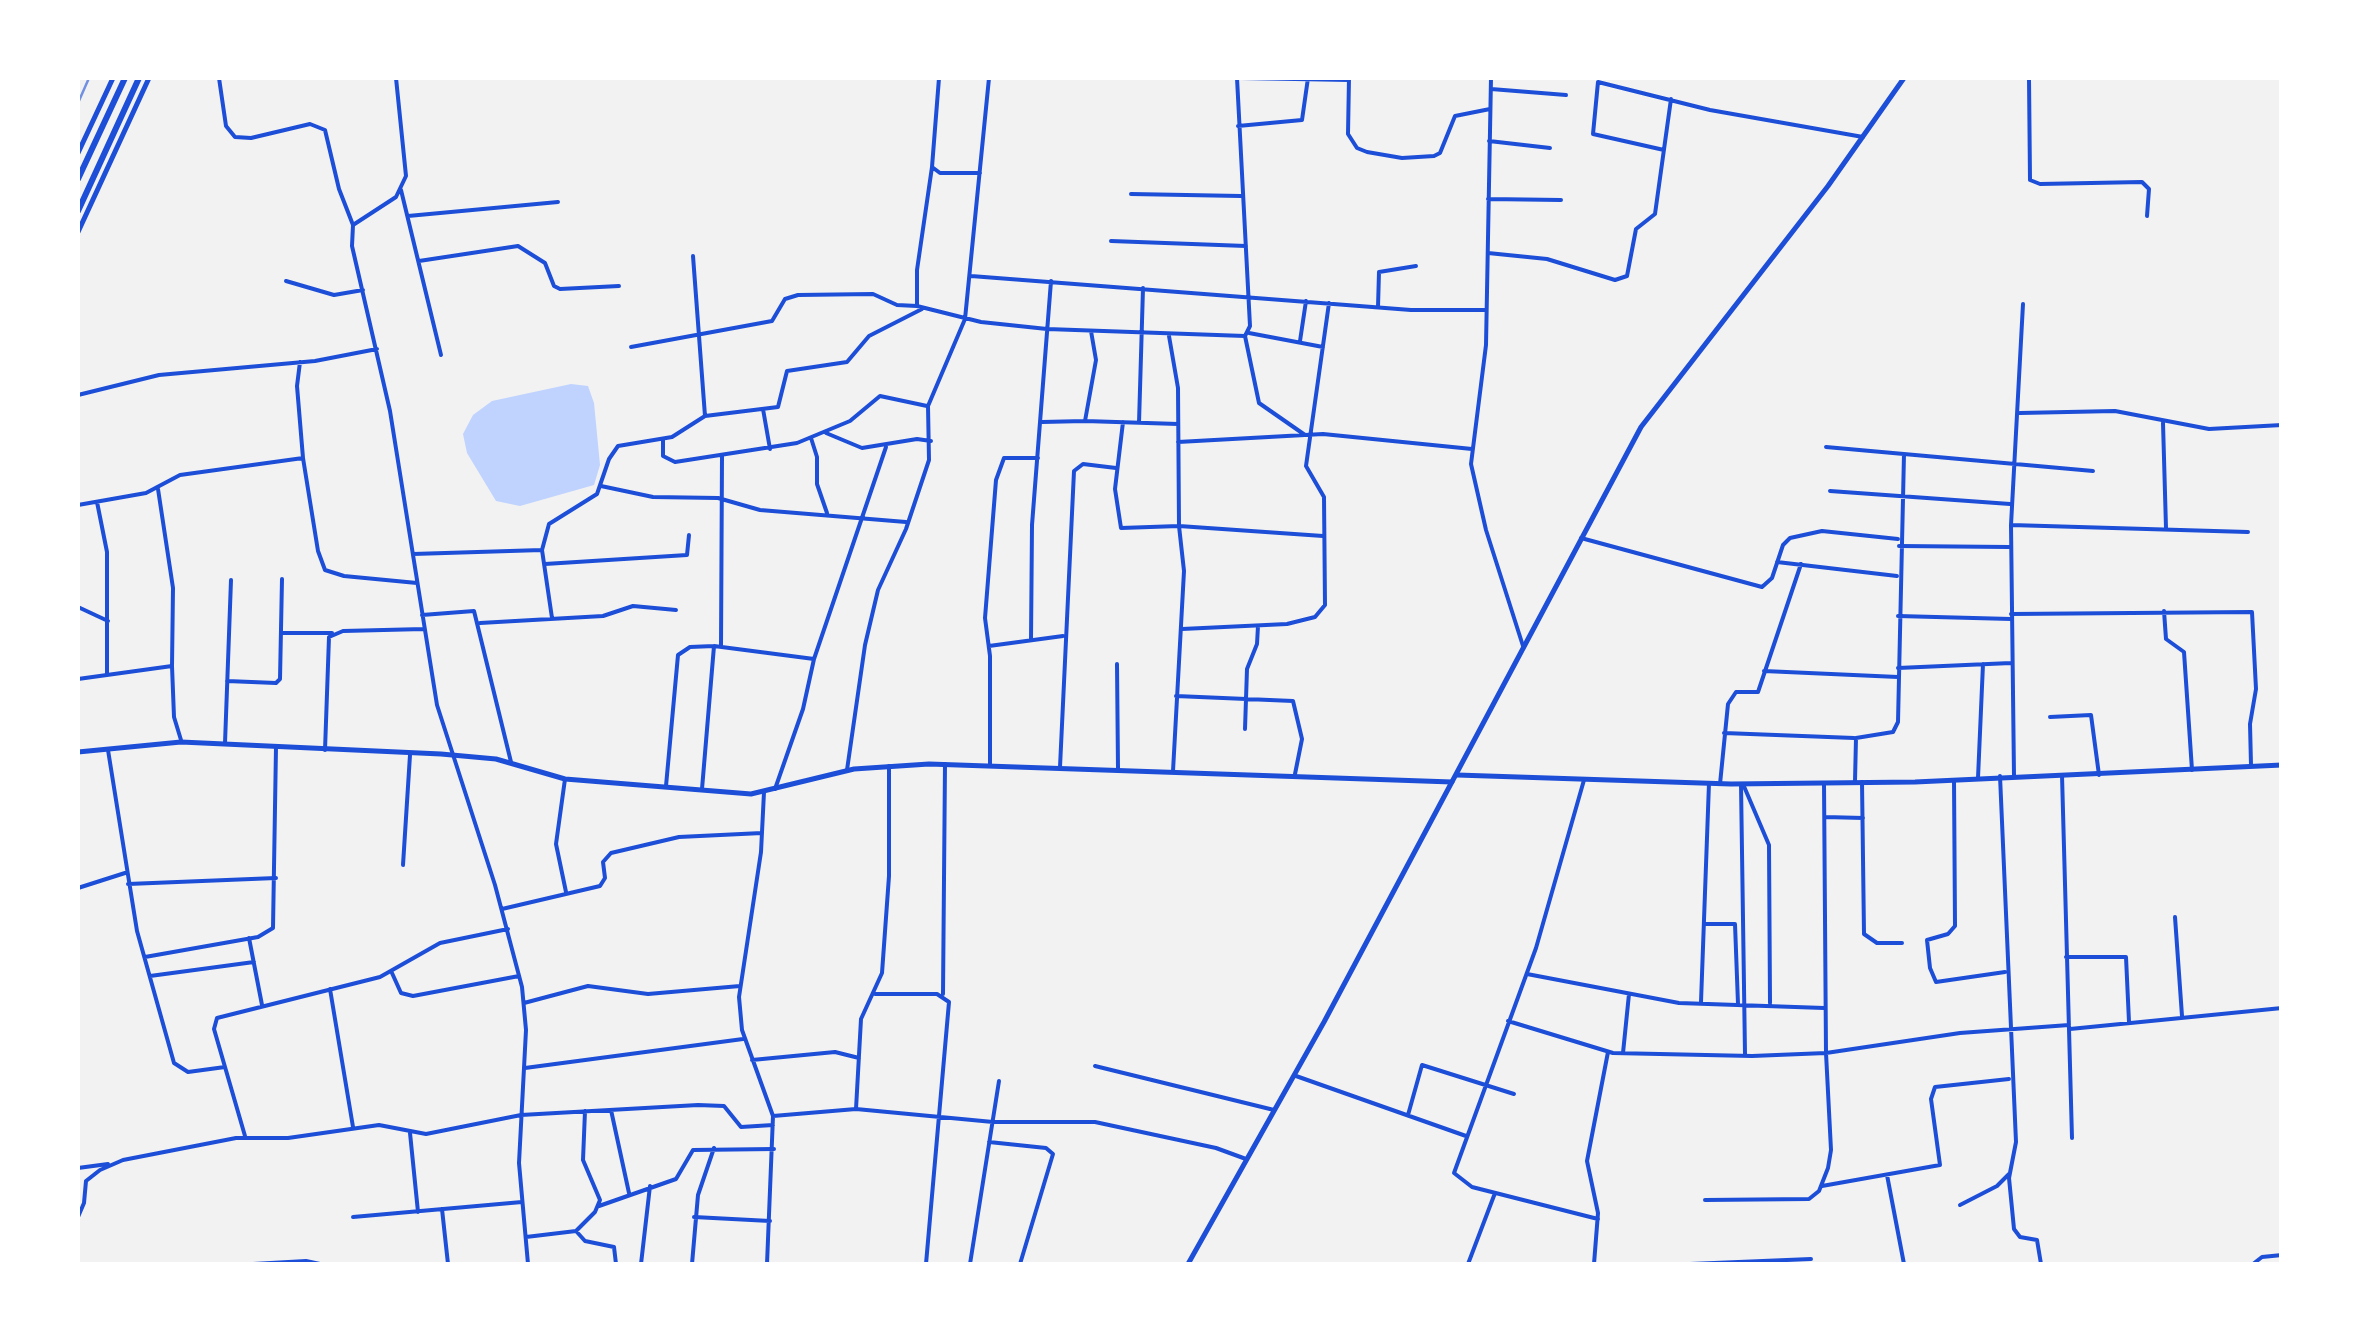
<!DOCTYPE html>
<html>
<head>
<meta charset="utf-8">
<style>
  body { margin:0 }
  #map { position:relative; width:2359px; height:1342px; overflow:hidden; background:#f2f2f2; font-family:Signika,sans-serif }
  canvas { display:block }
  .frame { position:absolute; inset:0; border:80px solid #fff; pointer-events:none }
</style>
</head>
<body>
<div id="map">
<canvas width="2359" height="1342"></canvas>
<div class="frame"></div>
</div>
<script>
const ctx = document.querySelector('canvas').getContext('2d');
ctx.lineJoin = 'round';
function fillPath(path, color) { ctx.fillStyle = color; ctx.fill(path, 'evenodd'); }
const toPath = rows => new Path2D(rows.map(r => 'M' + r).join(''));
function strokePath(path, color, width, dash) { ctx.strokeStyle = color; ctx.lineWidth = width; ctx.lineCap = dash ? 'butt' : 'round'; ctx.setLineDash(dash || []); ctx.stroke(path); }
fillPath(toPath([
  [571,384,588,386,594,403,600,465,594,485,520,506,496,501,467,453,463,434,473,415,492,401]
]), '#bfd3fe');
strokePath(toPath([
  [219,78,226,126,235,137,251,138,310,124,325,130,339,189,353,225],
  [396,78,406,176,396,197,353,225,352,246,390,411,437,705,495,885,522,987,526,1030,519,1163,528,1264],
  [939,78,932,167,940,173,980,173],
  [1241,78,1349,80],
  [1349,78,1348,134,1357,148,1367,152,1402,158,1434,156,1440,153,1455,116,1490,109],
  [1491,78,1486,345,1471,464,1486,530,1523,646],
  [2029,78,2030,180,2040,184,2142,182,2149,189,2147,216],
  [1491,89,1566,95],
  [1238,126,1302,120,1308,78],
  [1489,141,1550,148],
  [1664,150,1593,134,1598,82,1710,110,1863,137],
  [932,167,917,270,917,306,981,322,1047,329,1245,336,1250,326,1237,78],
  [401,190,441,355],
  [1131,194,1241,196],
  [1488,199,1561,200],
  [408,216,558,202],
  [1111,241,1246,246],
  [1488,253,1547,259,1615,280,1627,276,1636,229,1655,214,1671,99],
  [693,256,705,416],
  [419,261,518,246,545,263,554,286,560,289,619,286],
  [971,276,1411,310,1485,310],
  [286,281,334,295,363,290],
  [1378,307,1379,272,1416,266],
  [1249,333,1323,347],
  [1169,336,1178,388,1179,526,1184,571,1173,771],
  [1245,336,1259,403,1305,435],
  [1300,341,1306,301],
  [631,347,772,321,785,299,798,295,873,294,897,305,917,306],
  [78,395,159,375,315,361,377,349],
  [763,409,770,449],
  [2020,413,2115,411,2209,429,2282,425],
  [1085,421,1178,424],
  [1042,422,1085,421,1096,360,1091,331],
  [1123,422,1115,489,1121,528,1179,526,1323,536],
  [1139,423,1143,288],
  [2163,423,2166,528],
  [826,433,862,448,917,439,931,441],
  [811,438,817,457,817,484,827,513],
  [663,440,663,456,675,462,797,443,850,421,880,396,927,406],
  [1178,442,1323,434,1472,449],
  [1826,447,2093,471],
  [303,458,318,551,325,570,344,576,417,583],
  [601,486,653,497,718,498,760,510,906,522],
  [158,489,173,588,172,666],
  [1830,491,2010,504],
  [97,502,107,552,107,675],
  [78,505,146,493,180,475,303,458,297,386,300,362],
  [2011,525,2248,532],
  [1581,538,1762,587,1772,578,1783,545,1790,538,1822,531,1898,539],
  [1899,546,2009,547],
  [413,554,542,550],
  [1777,562,1897,576],
  [545,564,687,555,689,535],
  [78,607,108,621],
  [2164,611,2166,639,2184,652,2192,770],
  [2011,614,2252,612,2256,689,2250,724,2251,765],
  [422,615,474,611,511,762],
  [1898,616,2011,619],
  [552,618,542,550,549,524,597,494,609,459,618,446,672,437,705,416,778,407,787,371,847,362,869,336,922,309],
  [480,623,603,616,633,606,676,610],
  [1182,629,1287,624,1315,617,1325,605,1324,497,1306,466,1329,303],
  [282,633,332,633],
  [1031,640,1032,525,1051,281],
  [989,646,1063,636],
  [721,647,722,456],
  [1117,664,1118,769],
  [1898,668,2011,663],
  [1764,671,1898,677],
  [78,679,172,666,174,717,181,740],
  [227,681,276,683,280,679,282,579],
  [1176,696,1293,701,1302,739,1295,774],
  [2050,717,2091,715,2099,775],
  [1245,729,1247,669,1257,644,1258,626],
  [1724,733,1854,738],
  [225,743,231,580],
  [108,750,137,931,174,1063,188,1072,225,1067],
  [325,750,329,637,343,631,424,629],
  [990,764,990,656,985,618,996,480,1004,458,1038,458],
  [1060,767,1074,471,1083,464,1116,468],
  [847,770,865,645,878,590,906,529,929,460,928,406,965,319,989,78],
  [2062,775,2072,1138],
  [2000,776,2016,1142,2009,1178,2014,1229,2020,1237,2037,1240,2041,1264],
  [2014,776,2011,525,2023,304],
  [1978,778,1983,664],
  [565,779,556,844,566,892],
  [1584,780,1536,948,1454,1173,1472,1187,1598,1219],
  [1954,780,1955,926,1948,934,1927,940,1930,968,1936,982,2005,972],
  [1855,781,1856,738,1893,732,1898,722,1904,454],
  [1862,782,1864,934,1877,943,1902,943],
  [1720,784,1728,704,1736,692,1758,692,1801,564],
  [1741,784,1745,1054],
  [1743,784,1769,845,1770,1003],
  [666,786,678,655,690,647,714,646,814,659,886,447],
  [702,789,714,646],
  [775,789,803,709,814,659],
  [764,792,761,852,739,997,742,1030,773,1116,767,1264],
  [1825,817,1863,818],
  [403,865,410,755],
  [128,884,276,878],
  [78,888,125,873],
  [502,909,600,886,605,878,603,862,611,853,679,837,762,833],
  [2175,917,2182,1016],
  [1705,924,1735,924,1738,1004],
  [249,938,262,1005],
  [145,957,258,937,273,928,276,747],
  [2066,957,2126,957,2129,1022],
  [392,973,401,993,413,996,519,976],
  [1527,974,1679,1003,1824,1008],
  [150,976,254,962],
  [330,989,353,1127],
  [875,994,937,994,949,1002,926,1264],
  [943,994,945,764],
  [1701,1002,1709,783],
  [524,1003,588,986,648,994,740,986],
  [1508,1021,1613,1053,1752,1056,1826,1053,1960,1033,2069,1025],
  [2070,1029,2282,1008],
  [1623,1053,1629,994],
  [752,1060,835,1052,859,1058],
  [1095,1066,1274,1110],
  [525,1068,743,1039],
  [1296,1076,1466,1136],
  [856,1109,861,1019,882,973,889,876,889,766],
  [611,1110,629,1193],
  [1408,1115,1422,1065,1514,1094],
  [773,1116,856,1109,993,1122,1095,1122,1216,1148,1246,1159],
  [410,1133,418,1212],
  [245,1136,214,1029,217,1018,380,977,440,943,508,929],
  [989,1142,1046,1148,1053,1154,1020,1264],
  [78,1168,108,1164],
  [1887,1175,1904,1264],
  [1822,1186,1940,1165,1931,1099,1935,1087,2009,1079],
  [1705,1200,1809,1199,1819,1191,1828,1168,1831,1150,1826,1053,1824,783],
  [1960,1205,1997,1186,2009,1174],
  [599,1206,676,1179,693,1150,774,1149],
  [442,1209,448,1264],
  [78,1217,84,1203,86,1181,100,1170,123,1160,236,1138,288,1138,379,1125,426,1134,521,1115,698,1105,724,1106,741,1127,773,1125],
  [353,1217,522,1202],
  [694,1217,770,1221],
  [576,1231,595,1212,600,1200,583,1160,585,1111],
  [526,1237,576,1231,585,1241,614,1247,616,1264],
  [253,1264,306,1261,320,1264],
  [641,1264,650,1186],
  [692,1264,698,1195,714,1148],
  [970,1264,999,1081],
  [1468,1264,1495,1193],
  [1594,1264,1598,1213,1587,1161,1608,1052],
  [1690,1264,1811,1259],
  [2253,1264,2262,1257,2282,1255]
]), '#1d4ed8', 4);
strokePath(toPath([
  [78,153,113,78],
  [78,232,149,78],
  [78,752,181,742,441,754,496,759,565,779,751,794,854,769,929,764,1452,782],
  [1457,775,1731,784,1915,782,2282,765]
]), '#1d4ed8', 5);
strokePath(toPath([
  [1188,1264,1324,1022,1641,427,1828,186,1904,78]
]), '#1d4ed8', 5);
strokePath(toPath([
  [78,179,125,78],
  [78,211,139,78]
]), '#1d4ed8', 6);
strokePath(toPath([
  [78,103,89,78]
]), '#7290e2', 2.5);
</script>
</body>
</html>
